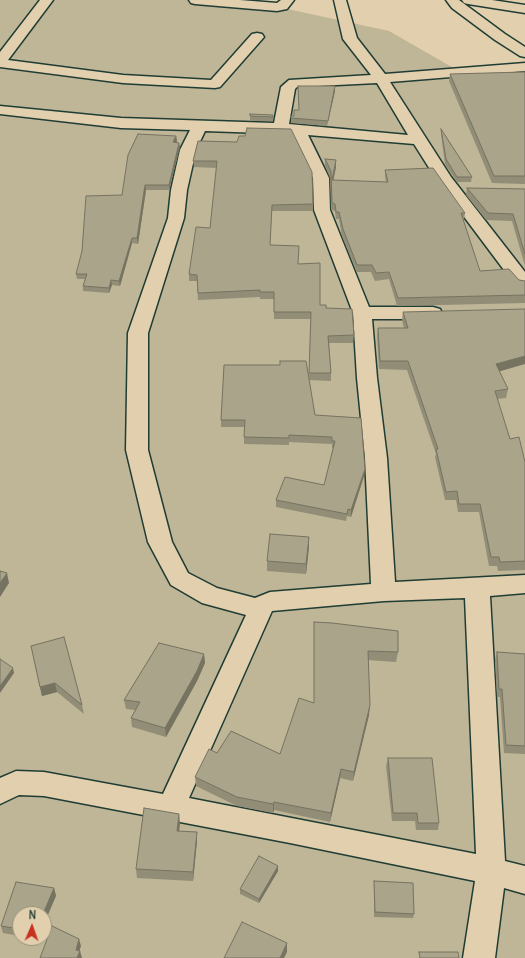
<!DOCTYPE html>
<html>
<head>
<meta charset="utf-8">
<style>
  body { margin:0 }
  #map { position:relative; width:525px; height:958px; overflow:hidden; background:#e2cfad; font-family:Delius,sans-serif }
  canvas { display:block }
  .north { position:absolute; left:12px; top:906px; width:40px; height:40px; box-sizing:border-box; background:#e2cfad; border:1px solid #94957d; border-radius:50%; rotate:2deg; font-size:11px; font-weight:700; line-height:16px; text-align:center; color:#1f3d34 }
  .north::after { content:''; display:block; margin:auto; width:14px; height:18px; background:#c8321e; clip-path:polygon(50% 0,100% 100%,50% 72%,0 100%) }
</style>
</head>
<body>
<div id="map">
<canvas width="525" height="958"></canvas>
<div class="north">N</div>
</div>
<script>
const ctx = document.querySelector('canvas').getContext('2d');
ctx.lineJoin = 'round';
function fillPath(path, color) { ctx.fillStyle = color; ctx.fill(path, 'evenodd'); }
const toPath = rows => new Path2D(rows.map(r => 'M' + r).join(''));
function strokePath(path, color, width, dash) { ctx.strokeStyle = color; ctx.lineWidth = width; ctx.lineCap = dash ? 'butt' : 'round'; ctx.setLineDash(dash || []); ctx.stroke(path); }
fillPath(toPath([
  [0,0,246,0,389,31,450,66,511,94,525,103,525,958,0,958],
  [20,914,44,914,44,938,20,938]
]), '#bfb597');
const minor = toPath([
  [40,0,53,0,8,60,123,75,211,80,252,34,257,33,262,34,264,37,220,87,215,88,123,83,0,67,0,52,40,0],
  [189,0,240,0,277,3,281,0,294,0,287,9,277,11,195,4,191,3,189,0],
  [334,0,346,0,357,38,385,74,525,63,525,71,390,82,451,177,525,272,525,287,519,286,507,274,438,182,414,144,308,135,329,178,330,210,369,307,433,307,440,309,442,313,440,317,433,319,372,319,377,378,387,458,395,582,525,575,525,593,490,596,505,861,525,866,525,894,504,888,495,958,463,958,475,881,290,843,44,796,19,795,0,804,0,778,16,771,44,772,163,794,246,615,202,603,171,585,148,542,126,450,128,333,168,218,171,190,180,150,190,130,121,128,0,114,0,106,121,118,274,123,281,87,289,80,371,75,343,39,334,0],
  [377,83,408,135,289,124,295,89,297,87,377,83],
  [205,131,292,134,313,178,314,210,353,313,357,378,365,458,371,584,270,592,255,598,217,588,188,573,172,542,148,450,148,333,184,218,187,190,196,150,205,131],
  [465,598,476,854,189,798,272,611,384,601,465,598],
  [446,0,459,0,505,34,525,47,525,57,520,56,495,40,452,8,446,0],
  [462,0,492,0,525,5,525,13,468,4,464,3,462,0]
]);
strokePath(minor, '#1f3d34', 3);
fillPath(minor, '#e2cfad');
fillPath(toPath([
  [525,72,525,184,492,183,449,81,450,74],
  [298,86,335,86,335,91,327,126,291,123,291,118,294,116,299,110],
  [273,115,273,121,250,121,250,116],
  [441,129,472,177,471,182,457,182,445,164,441,134],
  [176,136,177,141,176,143,180,147,169,190,146,190,138,244,132,243,120,286,112,285,109,293,83,291,83,286,85,279,77,279,76,274],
  [198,141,313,204,313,211,272,211,270,245,298,264,320,305,326,308,354,335,353,343,329,343,331,373,331,381,309,380,311,319,274,319,274,299,260,299,260,297,198,300,197,281,189,281,189,274,210,228,217,168,194,167,193,161],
  [325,159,336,160,336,167,333,180,386,182,385,177,385,170,465,213,464,220,463,220,480,271,525,281,525,303,397,306,389,279,375,281,371,272,357,272,342,236,339,219,336,219,335,211,331,210,330,178,325,166],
  [467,188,525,189,525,266,512,221,486,220,466,195],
  [403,312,499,371,508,389,506,398,497,399,510,439,525,462,525,570,498,571,497,566,489,566,479,512,458,512,456,500,445,500,435,457,436,454,407,370,379,369,377,336,378,328,404,328,402,320],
  [315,415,365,469,364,476,351,517,347,516,346,521,276,507,276,500,324,485,333,448,332,448,332,444,289,442,289,445,244,444,244,427,221,427,221,420],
  [309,547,306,574,267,571,267,561],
  [314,622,398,652,396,662,368,660,369,715,353,781,340,778,330,822,274,810,273,813,237,806,196,786,195,777,217,753,280,754,314,703],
  [31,646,82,705,84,714,57,692,42,696],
  [497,652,525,654,525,754,504,753,500,697,497,697,495,660],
  [204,654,205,663,197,681,166,737,132,727,131,718,135,710,126,709,124,700],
  [388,758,439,823,438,830,416,830,415,821,392,821,386,766],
  [180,823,179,831,197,841,193,881,137,878,136,869],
  [278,871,259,903,240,894,240,889],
  [374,881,414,914,413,918,374,917],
  [54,888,56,896,20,914,20,936,3,933,1,926]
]), '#918d77');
fillPath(toPath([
  [335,86,335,91,327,126],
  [176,136,177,141,174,147,173,142],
  [179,143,180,147,169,190,169,185],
  [336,160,336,167,332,187,332,180],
  [145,185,146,190,138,244,137,238],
  [132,238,132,243,120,286,119,281],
  [111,280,112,285,109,293,109,288],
  [525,356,525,364,494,373,496,364],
  [365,469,364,476,351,517,351,510],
  [309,537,309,547,306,574,306,564],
  [7,573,9,583,0,597,0,583],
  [204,654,205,663,197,681,166,737,165,728],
  [13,668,14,673,0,693,0,686],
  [55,683,57,692,42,696,40,687],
  [370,705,369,715,353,781,354,772],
  [341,769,340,778,330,822,331,813],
  [274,802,274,810,273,813,273,804],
  [179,814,180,823,178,840,177,831],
  [197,832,197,841,193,881,193,872],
  [278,866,278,871,259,903,259,899],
  [54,888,56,896,44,924,44,914,43,914],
  [79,939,81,946,79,952,80,951,82,958,77,958,76,950],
  [287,943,287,952,284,958,280,958]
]), '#767361');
const building = toPath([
  [525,72,525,176,494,176,450,74,525,72],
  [298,86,335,86,328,121,291,118,291,116,294,116,294,110,299,110,298,86],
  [250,114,273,115,273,117,250,116,250,114],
  [247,128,291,129,312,172,313,204,272,205,270,245,299,246,298,264,320,263,320,305,326,305,326,308,352,309,354,335,328,336,331,373,309,373,311,312,274,312,274,292,260,292,260,290,198,293,197,275,189,274,196,227,210,228,217,161,193,161,198,141,237,142,239,136,245,136,247,128],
  [441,129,472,177,457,177,446,159,441,129],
  [138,134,176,136,173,142,179,143,169,185,145,185,137,238,132,238,119,281,111,280,109,288,83,286,87,274,76,274,82,251,86,196,122,195,128,155,138,134],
  [325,159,336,160,332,180,388,182,385,170,433,168,465,213,461,213,480,271,509,269,519,280,525,281,525,295,398,298,389,272,376,273,372,265,357,265,343,229,339,212,336,212,335,204,332,203,331,171,325,159],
  [467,188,525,189,525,254,513,214,488,213,467,188],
  [525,309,525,356,496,364,508,389,495,391,510,439,519,437,525,462,525,561,500,562,499,557,491,557,480,504,459,504,457,491,446,492,436,449,438,449,408,361,380,361,378,328,408,328,403,312,525,309],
  [280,361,306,361,315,415,361,418,365,469,351,510,348,509,347,514,276,500,285,477,324,485,335,441,332,441,332,437,289,435,289,438,244,437,245,420,221,420,224,365,280,365,280,361],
  [270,534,309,537,306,564,267,561,270,534],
  [0,571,7,573,0,583,0,571],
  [314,622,332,623,398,631,398,652,368,651,370,705,354,772,341,769,331,813,274,802,273,804,237,797,195,777,209,749,217,753,231,731,280,754,299,698,314,703,314,622],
  [64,637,82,705,55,683,40,687,31,646,64,637],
  [159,643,204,654,197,671,165,728,131,718,140,702,124,700,159,643],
  [497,652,525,654,525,746,506,745,502,689,499,689,497,652],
  [0,659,13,668,0,686,0,659],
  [388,758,432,758,439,823,418,823,417,813,393,813,388,758],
  [144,808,179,814,177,831,197,832,193,872,136,869,144,808],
  [259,856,278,866,259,899,240,889,259,856],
  [374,881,413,883,414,914,375,912,374,881],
  [16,882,54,888,43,914,20,914,20,929,1,926,16,882],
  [242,922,287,943,280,958,224,958,242,922],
  [52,926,79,939,76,950,80,951,77,958,40,958,52,926],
  [419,952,458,952,459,958,420,958,419,952]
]);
fillPath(building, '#a9a48a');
strokePath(building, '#767361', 1);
</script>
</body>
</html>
